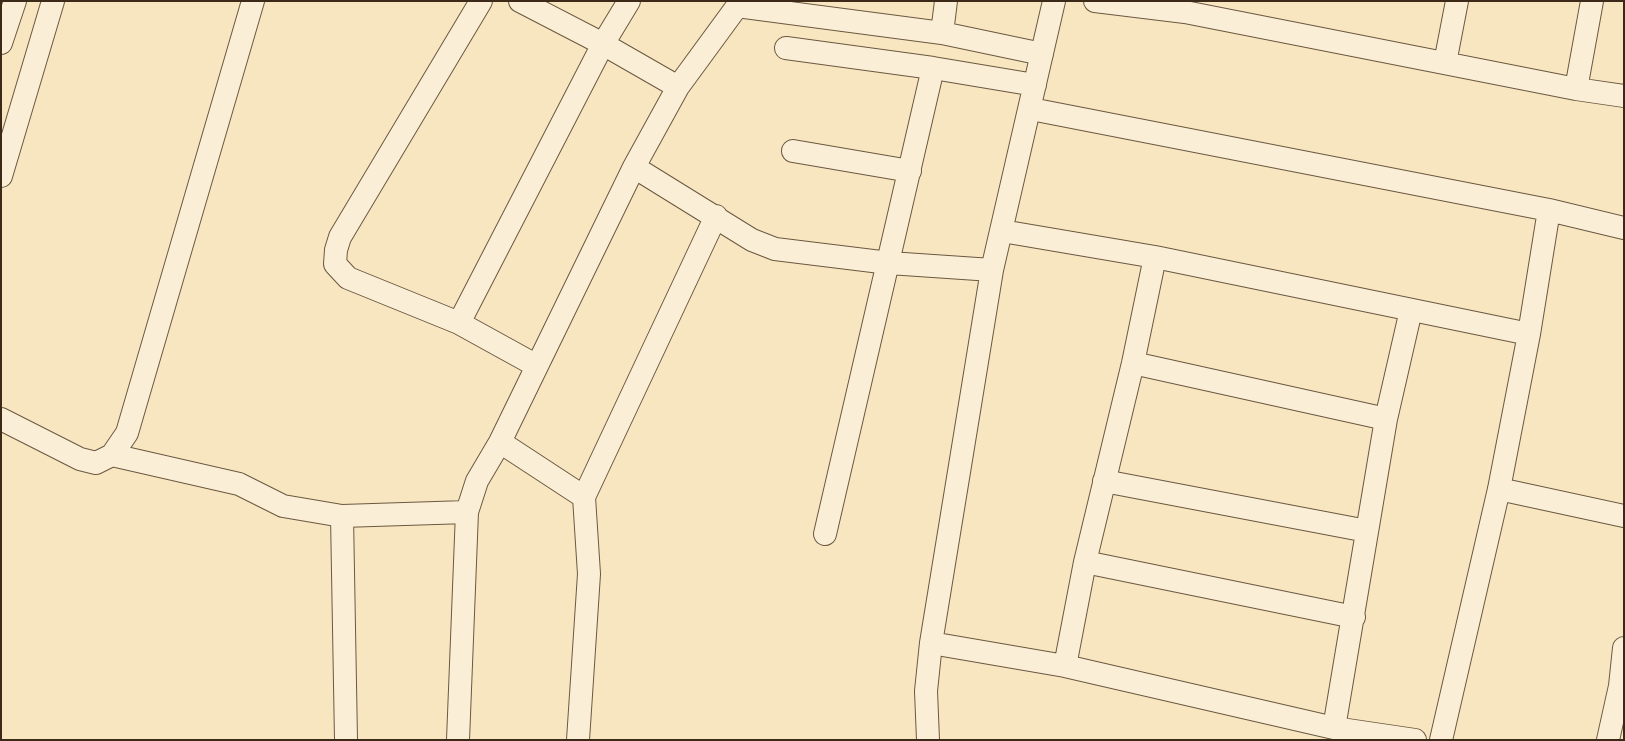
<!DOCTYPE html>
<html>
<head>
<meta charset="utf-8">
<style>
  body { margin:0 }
  #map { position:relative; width:1625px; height:741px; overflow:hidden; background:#f7e6c0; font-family:"IM FELL DW Pica",serif }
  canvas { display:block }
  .frame { position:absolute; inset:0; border:2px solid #3d2917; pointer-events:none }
</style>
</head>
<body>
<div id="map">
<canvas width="1625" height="741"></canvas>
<div class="frame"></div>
</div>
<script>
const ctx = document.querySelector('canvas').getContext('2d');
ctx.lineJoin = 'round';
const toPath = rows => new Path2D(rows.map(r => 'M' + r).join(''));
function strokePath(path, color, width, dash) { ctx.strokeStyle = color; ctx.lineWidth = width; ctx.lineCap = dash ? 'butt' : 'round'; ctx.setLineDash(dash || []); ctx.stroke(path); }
const minor = toPath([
  [481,1,340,237,336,250,335,264,348,278,459,323,537,366],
  [520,1,603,44,678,87],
  [1095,1,1185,12,1576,89,1624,96],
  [737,6,942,33,1042,54],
  [942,33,946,1],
  [1,43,15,1],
  [786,48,933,68,1035,85],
  [1445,63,1457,1],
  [1576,89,1592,1],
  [1031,109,1549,210,1624,228],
  [793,151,910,171],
  [634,167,752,240,775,249,889,263,992,270],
  [1,176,53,1],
  [1002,231,1155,257,1529,334],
  [459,323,603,44,629,1],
  [1133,363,1386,419],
  [1,419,80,459,96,463,112,455,127,433,253,1],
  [500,442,584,497],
  [112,455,239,484,283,506,342,516,467,512],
  [1104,481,1367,531],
  [1499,489,1624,516],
  [342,516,346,740],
  [825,534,933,68],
  [1085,562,1354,617],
  [931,643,1065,666,1334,728,1415,740],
  [1065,666,1085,562,1133,363,1155,257],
  [1334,728,1386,419,1411,310],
  [458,740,467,512,477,481,500,442,634,167,678,87,741,1],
  [578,740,589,574,584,497,716,216],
  [928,740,926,691,931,643,992,270,1054,1],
  [1441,740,1499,489,1529,334,1549,210],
  [1608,740,1620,686,1624,648]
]);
strokePath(minor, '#6c5841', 24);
strokePath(minor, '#faefd6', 22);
</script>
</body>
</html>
